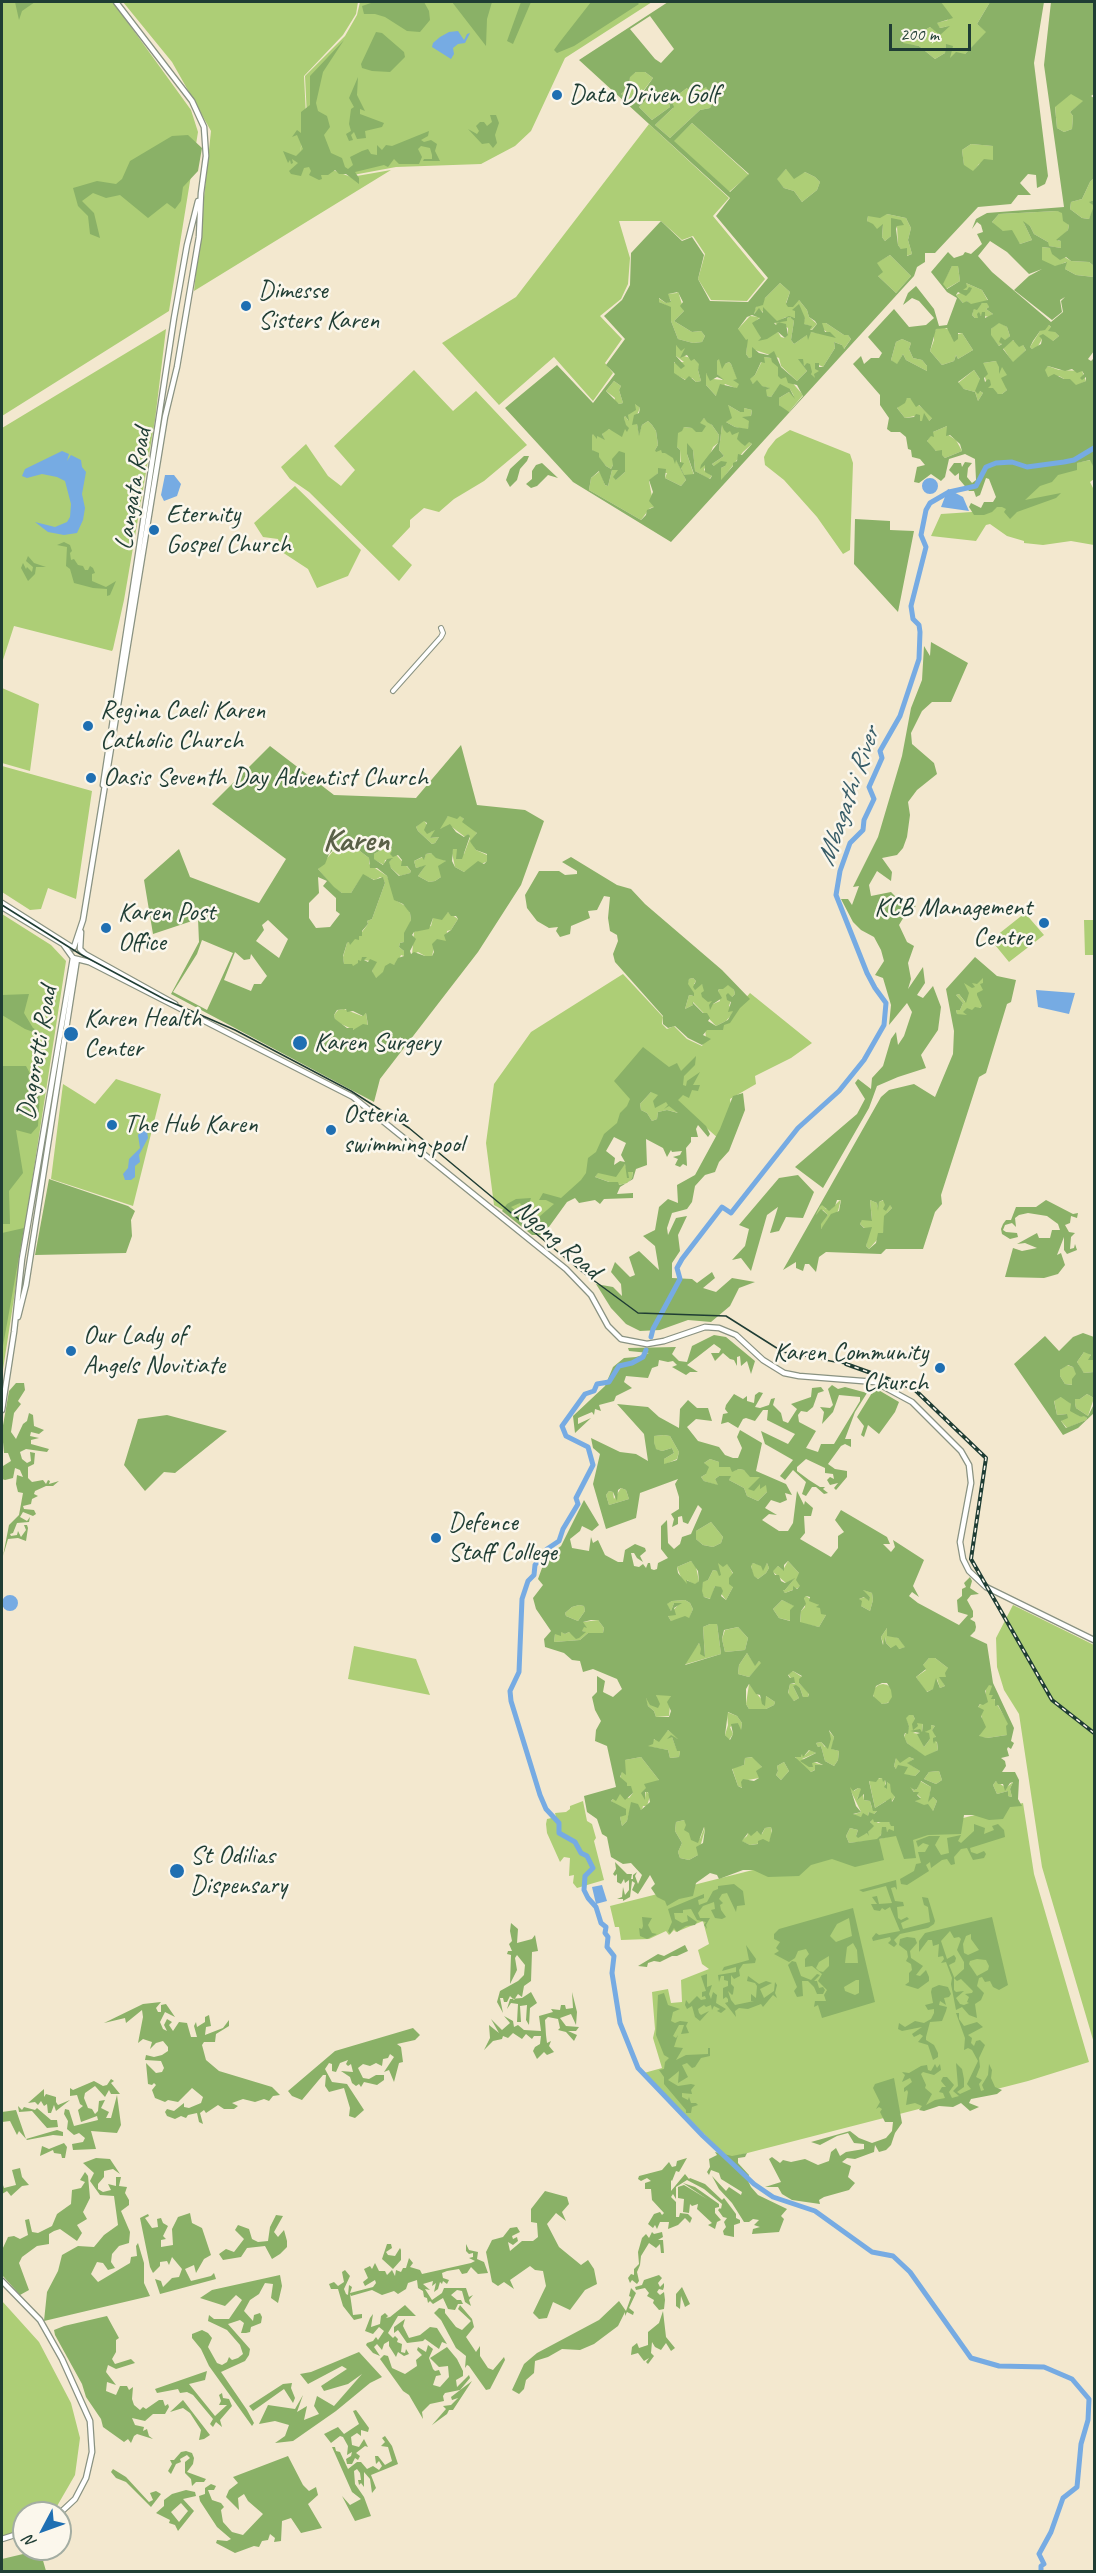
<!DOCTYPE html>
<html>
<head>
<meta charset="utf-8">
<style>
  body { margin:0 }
  #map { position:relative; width:1096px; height:2573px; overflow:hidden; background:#f3e8cf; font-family:Caveat,sans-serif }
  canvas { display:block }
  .frame { position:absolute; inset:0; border:3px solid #1f3d34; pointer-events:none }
  .north { position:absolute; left:12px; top:2501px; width:60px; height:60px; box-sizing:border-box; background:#fbf7ec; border:2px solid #a3ada2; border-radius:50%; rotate:229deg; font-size:16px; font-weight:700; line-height:24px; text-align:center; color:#1f3d34 }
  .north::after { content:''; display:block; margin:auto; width:21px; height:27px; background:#1f6fb2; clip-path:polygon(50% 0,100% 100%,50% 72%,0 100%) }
  .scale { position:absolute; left:889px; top:24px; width:82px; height:27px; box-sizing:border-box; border:3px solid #1f3d34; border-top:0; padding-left:8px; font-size:18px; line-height:21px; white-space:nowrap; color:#1f3d34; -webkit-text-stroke:4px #fbf7ec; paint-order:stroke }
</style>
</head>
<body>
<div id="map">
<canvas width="1096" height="2573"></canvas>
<div class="frame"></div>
<div class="north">N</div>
<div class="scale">200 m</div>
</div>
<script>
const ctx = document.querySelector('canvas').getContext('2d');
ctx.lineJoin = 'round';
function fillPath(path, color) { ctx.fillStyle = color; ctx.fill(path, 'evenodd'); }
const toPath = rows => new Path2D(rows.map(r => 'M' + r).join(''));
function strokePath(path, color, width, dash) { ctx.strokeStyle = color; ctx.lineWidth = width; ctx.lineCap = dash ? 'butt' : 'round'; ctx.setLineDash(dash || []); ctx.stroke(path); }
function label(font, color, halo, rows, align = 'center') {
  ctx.font = font + ' Caveat,sans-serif'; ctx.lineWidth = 5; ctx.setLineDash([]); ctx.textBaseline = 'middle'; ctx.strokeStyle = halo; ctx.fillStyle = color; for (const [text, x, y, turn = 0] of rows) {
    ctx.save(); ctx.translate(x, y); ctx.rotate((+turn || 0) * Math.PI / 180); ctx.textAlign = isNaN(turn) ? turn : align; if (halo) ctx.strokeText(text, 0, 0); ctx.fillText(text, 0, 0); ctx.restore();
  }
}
fillPath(toPath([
  [2,2,113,2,191,110,198,132,169,311,2,416],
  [123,2,358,2,356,14,343,35,304,76,306,116,300,153,307,117,305,76,345,36,357,15,360,2,652,2,565,58,531,131,515,146,481,164,396,167,353,175,299,157,351,177,391,170,194,291,211,131,172,62],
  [941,2,990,2,977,24,987,32,965,54,949,59,946,45,945,53,935,59,919,46,902,44,905,39,914,37,930,27,935,30,949,26,940,28,936,23,948,20],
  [636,72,645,72,653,78,637,99,632,103,621,94,629,87,630,76],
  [706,86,713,103,710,108,700,110,670,138,655,125,673,108,671,100,687,88],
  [1071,93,1084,101,1070,112,1073,116,1072,129,1064,132,1057,128,1055,106],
  [667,95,670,107,652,120,639,107,648,98],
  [692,123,749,175,729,192,673,141],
  [649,124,729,198,713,216,765,279,747,301,711,300,698,279,705,254,693,236,682,240,661,221,619,221,630,258,628,284,621,299,600,316,622,339,605,363,613,373,593,401,554,357,499,405,442,343,516,297],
  [971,144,994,146,993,160,979,164,973,172,964,166,962,150],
  [786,169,799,174,805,172,815,177,820,182,817,190,802,202,794,191,784,188,776,179],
  [1094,178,1094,200,1090,202,1094,206,1093,211,1089,219,1082,218,1070,209,1071,202,1082,199,1090,182],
  [1057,211,1062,212,1069,225,1068,230,1058,241,1061,241,1061,248,1048,246,1048,242,1034,234,1030,226,1024,223,1032,240,1020,244,1014,237,997,228,992,222,999,214],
  [887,214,906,218,911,228,908,240,912,254,906,256,898,245,897,226,891,218,891,236,885,241,882,237,883,225,877,230,867,221,868,216],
  [1042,247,1050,248,1071,261,1089,262,1094,266,1094,277,1076,275,1065,269,1066,262,1055,267,1042,261],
  [890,255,911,276,896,293,878,276,876,263],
  [952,266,958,266,960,281,946,289,942,284],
  [780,283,790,292,786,303,799,300,807,310,809,317,817,324,810,331,811,326,803,324,805,318,795,311,796,318,786,317,780,320,791,317,794,321,791,340,794,344,811,332,830,335,822,328,821,323,826,323,844,335,848,335,851,339,843,350,842,345,834,342,835,348,823,367,815,363,820,371,816,375,817,378,814,378,799,359,807,371,797,381,781,366,779,358,755,350,753,357,749,358,746,354,747,344,737,330,750,316,760,317,754,323,761,338,778,332,781,337,785,338,788,334,788,328,778,322,776,325,775,321,759,309,753,314,756,307],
  [966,283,982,290,988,301,971,305,967,301,964,304,956,295,967,290,962,290],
  [678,291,684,311,674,321,692,332,701,331,705,336,702,342,693,343,678,339,671,321,671,308,659,302,658,298,666,303,671,301,667,294,677,293],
  [982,303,988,303,989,307,986,309,993,314,989,317,979,315,978,318,975,318,972,315,974,308],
  [999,322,1007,327,1010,336,999,346,990,335,991,329],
  [1049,325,1059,336,1053,341,1042,339,1037,348,1032,349,1030,347,1040,331],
  [942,327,950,330,951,336,962,333,973,350,958,359,956,355,954,361,942,365,930,351,934,340,934,333,936,329],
  [166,329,155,420,124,600,113,649,112,651,14,626,2,663,2,428],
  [902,339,911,343,909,349,913,358,922,360,927,366,927,371,906,360,903,354,897,365,891,360,896,342],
  [1012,340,1023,345,1026,350,1013,363,1003,348],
  [676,345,685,348,684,356,694,359,700,364,698,370,701,381,696,382,692,378,686,380,674,374,673,363,684,362,676,356],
  [764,357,771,358,803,395,788,413,779,405,779,398,789,392,794,396,790,389,777,389,771,397,766,396,766,390,769,388,753,384,749,379,755,375],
  [719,358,725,364,729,362,731,364,740,384,738,389,725,384,717,397,706,385,706,373,713,379,723,380,717,374,717,361],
  [996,361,1005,368,1008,375,1004,378,1007,390,1002,394,998,394,988,388,982,367,983,363],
  [1048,366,1059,370,1082,371,1086,381,1076,386,1059,376,1047,377,1044,370],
  [414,370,453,411,476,391,527,445,484,481,454,499,439,512,424,508,410,520,410,527,392,546,412,565,399,581,309,492,290,479,281,467,306,444,328,476,341,486,355,470,334,446],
  [974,370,980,379,980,391,983,393,978,401,975,392,964,389,958,383],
  [614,381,621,386,619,390,623,403,619,404,614,401,615,398,606,391],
  [907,398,910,398,933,417,929,421,919,421,920,415,905,418,897,408],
  [634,403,640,408,633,424,637,424,639,434,642,425,648,421,652,425,656,431,658,445,655,450,661,450,676,459,686,480,681,486,665,478,667,473,658,473,649,481,654,507,650,508,641,520,589,490,591,478,600,471,605,485,608,486,612,470,619,470,616,480,625,472,613,465,611,469,606,466,592,450,592,436,593,433,604,439,602,434,604,431,609,429,617,432,625,427,624,418,625,416,628,420,628,415],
  [728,405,740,412,744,408,752,410,748,430,735,427,726,422],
  [704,418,712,425,719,435,718,443,713,447,704,470,712,476,709,479,695,471,693,450,687,445,687,454,694,475,684,476,681,468,680,450,677,447,677,433,684,427,692,428],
  [722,425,730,430,739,431,740,435,752,444,743,452,721,481,721,468,725,466,714,466,712,464,724,456,719,450],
  [947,426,947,434,956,440,962,451,945,458,930,446,927,441,933,432],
  [790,430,850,454,853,463,850,550,843,554,817,517,784,480,765,465,764,457,768,449,776,439],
  [1091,460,1094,468,1094,479,1090,482,1094,490,1094,545,1071,541,1043,545,1024,543,1024,541,1007,536,990,524,986,525,976,541,931,536,941,514,987,511,1054,467],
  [295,486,361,550,348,576,317,588,308,569,282,552,278,539,263,537,254,523],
  [2,688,39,704,30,771,2,763],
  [2,766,92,791,76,899,48,888,41,909,30,910,2,892],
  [460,815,477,833,471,841,476,850,487,855,488,861,464,872,455,867,452,853,453,849,457,849,458,854,464,854,470,838,468,834,465,837,452,827,440,829,440,826,448,816],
  [424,820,431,832,435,829,436,832,430,838,439,837,435,843,432,844,418,831,416,827],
  [340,843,351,849,356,848,369,858,369,864,387,876,397,901,407,907,410,913,411,920,404,942,400,943,399,947,404,951,404,956,401,955,398,962,375,979,372,971,376,962,364,960,353,967,344,964,343,957,347,943,359,936,368,924,367,921,372,919,385,883,383,878,380,877,375,880,363,875,351,893,342,893,334,888,318,869],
  [388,846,411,871,410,873,400,876,391,868,388,862,392,859,385,860,384,865,373,859,374,854],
  [431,853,446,861,441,877,435,881,429,882,418,876,425,866,416,868,414,861,423,857,424,859,426,854],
  [448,912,458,919,451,930,447,931,446,941,434,948,432,956,425,956,418,952,412,955,414,932,431,926,433,918],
  [1025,913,1044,935,1009,962,991,940],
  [2,914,51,945,66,961,2,1376],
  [1084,920,1094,920,1094,955,1085,955],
  [623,974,663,1017,662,1024,667,1029,674,1026,687,1039,702,1046,706,1039,705,1028,720,1028,750,993,812,1043,791,1058,755,1076,756,1084,730,1099,731,1107,719,1139,675,1100,675,1071,635,1100,589,1178,536,1228,494,1205,486,1143,494,1084,531,1032],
  [983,977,983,1006,967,1015,962,1016,957,1014,956,1010,960,1010,963,1003,956,995,959,994,965,1002,964,983,971,983],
  [693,978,696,981,694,984,702,984,713,1000,713,1004,720,1001,718,991,720,988,728,984,734,990,735,994,732,997,729,1006,734,1010,728,1020,716,1026,693,1002,693,1005,685,1009,689,995,693,996,687,984,689,979],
  [344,1009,362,1016,366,1013,368,1026,361,1026,354,1030,341,1024,335,1020,334,1015,338,1010],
  [116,1079,161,1094,133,1206,51,1179,63,1084,95,1104],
  [651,1092,656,1092,679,1113,667,1110,658,1112,657,1119,652,1121,647,1113,641,1110,640,1104],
  [625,1164,628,1175,628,1172,633,1171,632,1178,627,1183,618,1185,595,1177,598,1172,611,1174],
  [841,1199,838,1211,821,1229,821,1223,828,1215,823,1210,816,1215,820,1207,822,1204,826,1209,831,1209],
  [870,1200,877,1203,877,1208,879,1202,884,1200,886,1205,890,1204,892,1208,887,1213,883,1233,869,1249,866,1246,869,1232,860,1224,862,1219,872,1220],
  [1084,1352,1088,1352,1094,1360,1094,1372,1084,1373,1081,1369,1077,1362],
  [1067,1365,1073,1367,1077,1374,1073,1385,1065,1384,1060,1376,1060,1370],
  [1087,1394,1094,1398,1088,1416,1076,1408,1075,1403,1075,1399,1080,1399],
  [1061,1397,1064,1397,1071,1404,1074,1412,1081,1417,1084,1415,1087,1418,1086,1420,1067,1428,1061,1421,1067,1414,1057,1415,1054,1400],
  [664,1435,670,1436,679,1452,677,1459,664,1465,664,1459,674,1453,672,1448,662,1451,655,1449,654,1442,654,1436],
  [710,1459,719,1462,719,1467,730,1466,733,1471,739,1469,744,1470,761,1477,760,1483,767,1485,767,1492,758,1501,747,1496,744,1488,729,1480,730,1476,719,1476,715,1479,719,1486,704,1481,701,1477,706,1474,704,1463],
  [621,1488,626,1490,629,1499,609,1505,606,1495,609,1491,613,1492,614,1499],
  [711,1522,723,1537,721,1543,713,1547,703,1545,696,1539,696,1531],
  [691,1561,696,1567,699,1581,695,1585,687,1580,687,1585,682,1580,677,1567],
  [788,1561,799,1573,800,1587,785,1593,782,1589,785,1590,794,1579,786,1583,772,1571,778,1566,783,1570],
  [717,1562,727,1563,733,1574,733,1587,726,1600,715,1586,711,1599,704,1597,701,1591,703,1581,708,1580,713,1570,717,1571],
  [753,1563,765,1566,767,1563,769,1568,766,1573,758,1579,753,1576,751,1565],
  [864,1590,872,1593,873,1600,870,1611,861,1606,859,1599,865,1597,868,1600,870,1597,862,1591],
  [806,1596,819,1605,826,1615,819,1627,800,1623,801,1611,805,1607,804,1597],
  [685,1600,690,1603,693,1609,689,1619,671,1621,668,1616,679,1604,674,1603,671,1611,666,1604,672,1601],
  [782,1600,795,1606,791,1621,779,1618,773,1609],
  [579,1605,584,1606,585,1611,578,1621,566,1616,565,1613,572,1607],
  [1013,1605,1094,1645,1094,2043,1042,1867,1019,1714,1004,1690,997,1667,996,1638],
  [598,1620,604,1628,603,1633,588,1633,580,1640,554,1642,555,1634,560,1631,565,1634,569,1632,575,1636,585,1632,582,1631,583,1622],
  [710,1624,717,1624,721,1654,683,1665,699,1643,705,1657,703,1627],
  [738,1627,748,1638,745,1650,725,1652,722,1639,725,1630],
  [887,1628,888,1629,887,1634,898,1638,906,1647,899,1649,891,1648,886,1643,886,1637,884,1645,881,1637],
  [354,1646,416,1659,430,1695,348,1679],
  [747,1653,755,1665,759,1661,762,1663,749,1677,738,1674,739,1665],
  [929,1658,935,1658,948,1668,947,1677,940,1677,945,1686,940,1688,937,1679,934,1689,926,1692,916,1677,926,1670,922,1666],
  [793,1671,802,1677,799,1683,809,1693,808,1697,803,1697,800,1688,793,1686,799,1698,794,1701,788,1694,790,1684,795,1684,788,1674],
  [749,1684,762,1700,766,1696,775,1702,774,1705,766,1709,749,1709,746,1704],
  [989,1684,992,1686,995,1701,1009,1724,1007,1735,987,1738,979,1737,982,1718,978,1707,985,1699,986,1687],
  '873 1694a10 10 0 1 1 20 0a10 10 0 1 1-20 0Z',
  [656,1695,671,1695,669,1716,656,1717,654,1711,648,1706,645,1698,649,1700,657,1700],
  [727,1712,737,1716,742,1723,741,1730,739,1730,738,1723,730,1727,733,1734,729,1740,725,1735,728,1725],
  [908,1715,913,1715,917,1723,923,1723,922,1732,918,1731,913,1733,920,1734,924,1747,930,1739,924,1733,931,1725,935,1726,932,1730,935,1732,938,1750,925,1757,907,1743,904,1737,909,1726,905,1718],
  [827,1729,834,1737,832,1749,839,1751,838,1760,834,1766,825,1761,821,1746,818,1747,816,1743,821,1742,825,1747,829,1742],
  [668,1730,679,1739,672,1737,677,1750,680,1751,679,1757,670,1758,668,1750,645,1746],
  [810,1750,816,1753,802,1759,823,1765,811,1772,798,1762,795,1756,801,1757,802,1753,805,1755],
  [641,1757,659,1780,644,1791,645,1798,646,1790,650,1796,647,1806,643,1806,642,1810,631,1806,627,1821,622,1826,620,1817,623,1815,621,1808,611,1801,620,1793,629,1798,633,1793,620,1778,625,1760],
  [753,1757,762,1767,759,1778,748,1780,743,1788,738,1786,732,1768,744,1765,745,1758],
  [909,1757,914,1759,908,1763,920,1771,915,1776,903,1775,900,1767,898,1766,898,1769,896,1769,894,1766,896,1758],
  [784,1762,789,1771,781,1780,776,1775,778,1771,777,1766],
  [939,1771,942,1780,936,1784,924,1779,929,1772],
  [882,1778,885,1780,886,1789,888,1778,895,1797,891,1802,886,1801,875,1808,869,1780],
  [920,1781,931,1787,929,1799,933,1797,937,1801,933,1811,913,1800,921,1798,909,1787,911,1786,913,1790,917,1789],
  [996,1781,1006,1788,1013,1782,1010,1789,1012,1797,1008,1796,1008,1791,997,1794,993,1785],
  [849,1787,852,1787,854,1791,858,1788,862,1789,857,1799,863,1794,864,1800,870,1801,872,1808,877,1811,873,1815,869,1812,868,1816,860,1817,852,1815,861,1812],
  [583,1801,587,1821,592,1824,596,1838,594,1841,604,1880,577,1888,573,1883,574,1875,569,1876,570,1858,564,1857,560,1862,547,1833,546,1824,547,1819,556,1817,555,1813,566,1812,570,1809,570,1806],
  [1023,1803,1034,1874,1089,2062,1028,2081,728,2158,644,2073,662,2068,653,2038,655,2029,652,1992,668,1989,671,2003,682,2002,681,1980,709,1969,702,1964,698,1950,709,1944,703,1921,676,1932,674,1930,669,1935,666,1931,649,1939,621,1940,619,1927,615,1927,610,1906,868,1841,849,1843,846,1836,850,1828,858,1830,856,1836,867,1833,873,1826,870,1822,873,1818,878,1823,886,1820,894,1826,895,1831,882,1832,879,1839],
  [684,1820,700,1839,705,1826,705,1829,698,1855,689,1860,680,1858,678,1852,682,1843,675,1831,676,1822],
  [771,1827,772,1835,769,1842,750,1845,741,1841,747,1836,748,1833,757,1831,762,1834,765,1828],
  [2,2301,39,2342,71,2403,80,2438,75,2475,53,2513,24,2513,24,2532,2,2540]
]), '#adce76');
fillPath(toPath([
  [15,2,35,2,22,11,19,20],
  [374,2,424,2,429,11,430,20,420,32,407,31,385,17,375,14,364,14,362,6],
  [452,2,492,2,487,19,486,46],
  [521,2,531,2,513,44,507,41],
  [591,2,637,2,639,4,574,46,557,53,554,50,559,43],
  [668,2,941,2,953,18,937,23,940,28,950,26,940,35,930,27,914,37,905,39,903,43,919,46,935,59,945,53,946,44,953,46,950,58,956,52,965,54,986,32,977,24,990,2,1044,2,1034,63,1048,176,1045,184,1037,188,1036,175,1028,174,1020,183,1031,195,1018,195,1011,204,978,207,935,253,925,253,925,262,917,267,914,276,671,542,573,482,505,408,557,365,593,403,615,374,606,365,625,339,604,316,622,300,630,285,631,253,661,221,682,241,692,237,704,255,698,279,710,301,748,302,768,278,716,216,730,198,579,60],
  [650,16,674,49,661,63,655,59,630,29],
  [636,72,645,72,653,78,638,99,632,102,621,94,629,87,630,77],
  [706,87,713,102,710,108,700,110,670,138,655,125,674,107,671,100,687,88,694,94],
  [667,96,670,107,652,120,639,107,648,98,656,102],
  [692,123,749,174,730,192,674,141],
  [971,144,993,146,993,160,984,159,973,171,964,165,962,150],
  [786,169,794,179,805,172,815,177,820,182,817,190,802,202,794,191,784,188,777,179],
  [887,214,906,218,911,228,908,240,912,254,907,256,907,248,901,249,898,245,896,229,897,226,904,225,901,220,891,218,891,236,885,241,882,237,883,224,877,229,873,224,867,221,868,216,880,218],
  [890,255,911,276,896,293,878,276,883,272,877,263],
  [780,283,790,292,786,304,788,307,793,307,799,300,807,310,809,317,815,321,817,324,812,330,810,330,812,326,804,324,805,318,799,304,792,310,795,311,795,318,789,316,777,321,763,307,763,313,759,308,754,314,756,307,763,305,765,298],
  [678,292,683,302,680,306,684,311,674,321,692,332,701,331,705,336,702,342,693,343,678,339,671,321,671,307,659,302,659,298,666,303,671,302,668,294],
  [752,315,760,318,752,323,761,338,758,341,767,339,778,332,785,338,788,335,786,324,778,322,776,325,774,323,787,321,787,318,790,317,794,321,791,340,794,344,807,335,808,340,811,332,836,338,830,332,825,332,822,323,826,323,844,335,848,335,851,339,844,349,842,345,834,342,835,348,823,367,819,367,819,363,815,363,815,369,819,371,814,374,815,378,811,374,812,372,810,364,807,363,804,366,803,359,798,359,807,371,797,381,781,367,774,351,768,355,759,353,752,347,752,357,749,358,746,354,748,339,746,340,738,329,747,317],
  [676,345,681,351,685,348,680,358,687,355,691,361,694,359,699,364,698,370,701,381,696,382,689,376,685,380,674,373,674,362,681,369,685,366,676,356],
  [764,357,771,358,772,362,778,367,778,376,781,379,786,377,788,383,797,385,803,396,789,412,779,405,779,398,789,392,795,399,790,389,780,384,771,397,767,396,766,390,770,388,762,386,757,380,753,384,750,379,755,375,761,362,765,363],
  [719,359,722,369,725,364,729,362,731,364,737,379,733,380,739,384,737,388,720,384,716,396,706,385,706,373,710,381,717,377,724,380,717,374,717,361],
  [614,381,621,386,619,390,623,403,619,404,606,391],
  [635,404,640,408,639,413,634,415,632,425,637,424,639,436,642,425,648,421,652,425,656,431,658,445,655,450,656,452,661,450,662,453,665,453,673,458,675,464,676,460,686,480,681,486,665,478,666,469,658,468,658,473,649,480,653,492,649,501,654,507,647,510,646,515,641,520,589,490,591,478,599,471,605,485,608,486,612,470,618,470,613,477,616,480,625,472,625,453,619,451,612,459,613,465,611,469,606,466,599,457,599,453,592,450,592,436,593,434,597,439,597,436,605,440,602,434,609,429,622,437,625,429,627,432,629,428,626,425,624,418,625,416,629,421,628,415,636,410],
  [728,405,740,412,744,412,744,408,752,410,751,416,742,417,749,421,748,429,735,427,726,422,732,418],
  [704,418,707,422,712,425,719,435,718,443,701,465,700,469,705,465,705,472,712,476,710,479,695,471,693,450,687,443,687,454,694,474,684,475,681,468,684,463,680,462,680,450,677,447,678,433,682,431,684,427,692,428,696,432,702,432,706,426,700,423],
  [722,425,724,430,727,433,730,431,732,435,739,432,737,439,741,443,745,446,749,442,752,444,742,455,738,454,737,461,733,463,733,466,721,480,721,468,725,466,727,462,721,461,714,466,712,464,724,456,719,450],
  [1051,2,1094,2,1094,94,1091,96,1094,98,1094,178,1090,182,1082,199,1071,202,1070,209,1082,218,1089,219,1094,206,1089,202,1094,200,1094,266,1089,262,1071,261,1066,257,1060,260,1052,254,1050,248,1042,247,1042,260,1055,266,1067,262,1065,269,1076,275,1094,277,1094,351,1088,359,1091,361,1094,358,1094,468,1090,460,1077,463,1077,470,1058,475,1052,482,1040,486,1025,500,1061,493,1056,498,1017,512,1010,519,1004,512,1006,509,1002,507,997,507,992,512,984,515,974,515,969,507,971,503,981,508,984,502,993,502,996,497,989,479,986,478,980,495,976,497,974,491,969,491,959,479,959,473,955,476,949,470,954,463,961,463,962,467,965,462,972,463,968,468,967,477,972,483,976,480,975,459,965,454,949,459,945,477,941,481,931,474,919,483,914,482,917,467,925,465,920,459,912,457,911,450,908,449,906,437,900,432,891,432,887,429,889,418,880,405,880,395,853,364,861,356,864,364,871,358,879,358,882,353,868,337,894,309,909,327,926,325,934,318,919,301,912,298,903,305,908,293,916,286,934,309,939,326,947,325,957,298,947,292,931,272,948,252,954,258,963,255,965,252,971,254,982,244,977,234,983,232,981,225,977,222,972,229,976,219,987,213,1064,207,1044,65],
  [1071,94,1083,101,1070,112,1073,116,1072,129,1064,132,1057,128,1055,107],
  [1057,211,1062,213,1063,221,1069,225,1068,230,1056,240,1061,241,1061,248,1049,246,1048,242,1034,234,1030,226,1023,221,1032,240,1020,244,1012,230,1003,231,992,222,999,214],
  [990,241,1007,252,1029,274,1042,269,1029,276,1014,290,1052,320,1062,312,1060,300,1065,297,1061,301,1063,312,1051,322,992,272,978,256],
  [952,266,958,266,960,281,947,289,943,284],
  [966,283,982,290,988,300,971,304,967,301,963,303,956,295,958,292,966,296,970,292,972,288,969,287,967,290,963,290,967,287],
  [982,303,987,303,989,307,986,309,993,314,985,318,985,312,982,312,981,316,979,312,977,314,978,318,975,318,972,315,974,309,977,310],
  [999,323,1007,327,1010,336,1005,340,1001,337,999,342,1002,344,999,346,991,335,991,329],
  [1049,325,1051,327,1048,331,1055,332,1059,336,1053,341,1043,334,1039,336,1042,339,1041,344,1032,349,1030,347,1033,341,1040,331,1045,330],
  [947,328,954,342,958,339,958,333,962,333,973,350,958,359,956,355,954,361,942,365,930,351,936,329],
  [902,339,911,343,909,349,913,358,922,360,927,366,927,371,906,360,903,354,897,364,891,360,896,342],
  [1013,340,1019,347,1023,345,1026,350,1013,362,1003,349],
  [996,361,999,367,999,374,1002,367,1007,375,1001,378,1007,390,1002,394,998,394,993,388,988,388,991,385,990,380,988,379,985,382,984,378,988,374,983,363],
  [1048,366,1065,371,1072,369,1077,373,1082,371,1084,374,1080,378,1082,380,1086,377,1086,381,1076,385,1070,379,1064,379,1054,374,1048,377,1045,370],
  [974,370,980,379,975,391,978,394,980,391,983,393,978,401,975,392,964,389,958,382],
  [907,398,910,398,916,407,919,405,932,418,929,421,924,413,922,421,920,421,920,415,916,414,914,417,905,418,897,408,905,403],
  [947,426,946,436,950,435,960,444,962,451,945,458,942,455,942,450,936,451,927,441,931,436,934,437,933,432],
  [376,32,382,33,404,52,405,57,390,72,372,71,362,68,361,64],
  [344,40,323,72,316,103,318,111,327,116,330,127,324,135,331,153,342,158,345,167,348,169,353,165,350,157,362,151,368,149,371,154,377,155,377,145,382,150,386,145,392,146,429,131,428,136,421,140,424,142,431,140,437,144,435,151,440,161,423,161,424,159,432,159,432,155,430,148,421,146,418,149,422,157,419,164,399,164,394,159,388,167,384,165,355,172,359,178,359,184,346,174,339,174,335,170,328,175,321,175,322,179,319,180,309,175,311,171,309,167,304,168,301,176,291,174,289,171,298,163,292,159,293,163,291,164,290,160,288,163,283,151,296,156,303,149,297,135,292,137,297,130,301,133,301,112,310,105,310,76],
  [358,77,357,95,365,111,360,109,360,114,384,123,382,127,365,131,366,138,357,139,354,132,351,135,353,140,349,141,346,134,351,131,349,124,351,109,354,107,349,98],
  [490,115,496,115,499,123,495,135,497,143,493,148,489,143,482,144,468,129,477,134,479,131,476,126,480,122,484,122,487,126,492,122],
  [188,135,202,148,198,171,183,187,181,201,175,209,167,203,148,218,120,195,106,198,93,193,82,201,94,213,100,238,90,234,88,216,78,206,73,188,97,181,116,184,122,179,130,161,172,136],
  [524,456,529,456,527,461,520,469,517,480,510,487,506,480,510,469],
  [542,463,558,478,548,475,537,486,531,488,526,484,532,479,532,471,536,465],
  [855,519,890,521,890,530,914,531,898,612,854,564],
  [64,542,70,545,72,551,70,553,71,560,74,559,78,565,83,566,85,570,88,570,90,566,93,568,95,573,92,574,92,581,106,587,116,581,110,595,107,596,107,589,93,588,74,583,70,569,66,566,67,547,57,545],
  [28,556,34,563,46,567,36,567,35,574,28,581,21,568,23,563,26,569,27,567,32,572,33,567,26,561],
  [931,642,968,663,951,702,932,702,922,711,911,733,912,744,934,763,937,774,917,790,908,802,910,815,907,837,903,848,897,855,882,858,892,872,891,881,877,871,869,885,871,896,891,892,902,903,916,906,905,915,899,925,907,942,914,946,908,963,911,979,908,989,923,967,925,983,917,995,923,998,933,986,941,1007,938,1030,921,1055,926,1068,898,1077,877,1086,869,1108,823,1188,795,1167,857,1114,865,1099,855,1083,858,1079,871,1089,872,1078,883,1066,891,1039,896,1032,898,1045,904,1036,912,1012,907,1003,889,1025,891,1005,883,978,875,975,884,961,881,950,874,937,861,930,853,922,841,899,848,899,852,905,859,886,853,887,878,837,902,756,911,708,922,680,924,646,930,656],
  [461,745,477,805,525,810,544,821,521,885,478,952,380,1079,374,1102,171,994,199,942,198,919,153,934,144,880,179,849,190,877,259,903,286,859,212,804,270,746,334,795,416,798],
  [448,816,457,819,460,816,464,819,462,822,477,833,470,841,471,843,476,850,487,854,487,861,484,864,478,861,464,872,455,867,452,861,453,849,457,849,456,859,462,859,470,836,468,834,464,837,456,832,450,824,440,829],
  [424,821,427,823,424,830,427,834,435,830,430,838,439,837,435,843,432,844,418,831,416,827],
  [340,844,351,849,356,848,369,858,370,868,377,868,387,876,394,900,403,904,410,913,411,920,404,933,404,942,400,943,399,947,404,951,404,956,398,958,394,965,390,963,385,966,383,972,376,978,372,971,377,962,370,959,368,962,364,960,367,957,362,957,361,961,358,960,358,963,353,966,352,964,344,964,343,956,347,943,349,942,350,945,355,939,359,940,359,936,362,936,362,931,368,924,367,921,372,919,385,883,383,877,374,880,363,874,351,893,342,893,334,887,318,869,325,864,329,854],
  [388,846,392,851,390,854,393,857,398,855,402,860,401,866,407,866,411,871,410,873,399,876,391,868,389,862,393,858,387,859,383,865,374,859,374,854],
  [431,853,436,858,446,861,438,866,441,877,435,881,429,882,418,876,426,865,416,868,414,861,422,857,424,860,426,854],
  [318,877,327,881,323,886,336,898,336,911,340,914,330,927,316,928,309,918,309,903,319,893],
  [448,912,451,916,456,916,458,919,451,930,444,935,446,941,437,939,432,944,434,952,432,956,425,956,414,952,411,954,410,951,416,939,412,935,414,932,429,929,433,918,442,920],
  [268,920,288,939,279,958,256,941,264,930,262,925],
  [202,940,233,953,207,1010,173,992,197,954],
  [235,952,244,960,250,959,251,954,267,976,261,984,254,984,251,991,224,980],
  [346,1009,347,1012,353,1011,363,1016,366,1013,368,1025,363,1024,353,1030,353,1028,347,1028,335,1019,334,1015,337,1010],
  [571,857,617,885,631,889,645,904,722,970,750,999,740,1008,730,1023,724,1025,723,1030,707,1030,703,1035,711,1039,702,1045,688,1038,675,1026,668,1028,663,1024,663,1016,615,962,613,954,618,941,617,935,610,931,608,918,610,897,604,896,597,910,588,911,590,918,571,926,570,934,560,937,556,931,558,927,549,928,537,921,527,908,525,895,539,871,559,871,565,875,577,874,577,871,562,862],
  [693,978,696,981,693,987,695,990,702,984,704,991,701,993,702,997,708,1002,712,1001,709,1005,710,1010,713,1004,722,998,718,991,719,989,723,989,728,985,734,990,735,994,732,997,728,993,726,995,727,1000,731,1002,728,1012,733,1011,728,1020,716,1026,708,1021,710,1018,707,1013,703,1013,692,1002,693,1005,685,1009,689,995,694,996,694,993,688,984,689,979],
  [975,957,997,976,1016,980,1011,1002,1007,1004,986,1073,979,1077,941,1195,942,1204,935,1212,923,1249,886,1249,881,1254,826,1252,819,1257,816,1272,809,1264,805,1264,803,1271,796,1268,796,1262,783,1270,881,1097,889,1090,914,1084,935,1097,953,1054,954,1031,946,989],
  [983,978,983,983,980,984,983,990,977,993,977,995,982,1006,980,1008,975,1007,972,1010,967,1008,963,1012,967,1015,957,1014,956,1010,960,1010,963,1003,956,995,959,994,966,1003,969,993,964,983,972,988,975,987,972,983,977,984],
  [837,1200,841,1200,839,1211,831,1214,821,1229,821,1224,828,1215,821,1209,816,1215,820,1207,822,1205,829,1211,835,1206],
  [870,1200,877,1203,878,1211,879,1202,883,1200,885,1205,883,1209,886,1211,890,1205,892,1208,884,1216,883,1233,878,1233,876,1243,869,1249,866,1246,872,1227,864,1228,860,1224,862,1220,872,1221],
  [29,994,24,1013,33,1028,50,1038,25,1029,2,1015,2,995],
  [643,1047,669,1067,677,1063,681,1071,696,1056,695,1065,684,1076,683,1085,686,1086,687,1081,700,1072,693,1085,700,1085,698,1091,692,1090,689,1098,683,1095,678,1100,706,1126,710,1134,708,1137,698,1125,696,1129,698,1137,691,1137,691,1142,686,1148,687,1166,683,1164,680,1167,675,1165,678,1159,673,1157,680,1155,682,1151,672,1152,671,1150,667,1157,663,1148,646,1139,647,1165,636,1169,633,1179,620,1187,617,1194,633,1193,633,1198,604,1199,600,1204,595,1200,579,1203,575,1198,567,1202,546,1231,541,1235,532,1235,502,1211,507,1204,516,1199,531,1198,528,1207,523,1209,520,1203,511,1207,535,1225,540,1216,554,1204,546,1200,539,1200,543,1193,561,1198,581,1180,586,1173,588,1158,596,1152,604,1134,617,1123,620,1113,627,1106,630,1099,614,1081],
  [651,1092,658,1095,653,1101,655,1108,666,1102,668,1105,664,1109,669,1106,678,1113,667,1110,658,1112,657,1119,652,1121,647,1113,641,1110,640,1104],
  [614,1137,626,1143,621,1155,625,1162,620,1161,614,1165,615,1158,606,1151],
  [625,1164,627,1178,629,1178,628,1172,633,1172,632,1178,627,1183,619,1185,618,1182,609,1182,595,1177,598,1173,616,1177],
  [2,1066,26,1066,40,1092,38,1126,31,1134,16,1130,23,1173,9,1191,10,1224,2,1224],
  [743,1093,745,1110,729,1151,719,1162,715,1172,705,1175,695,1186,692,1202,687,1209,672,1213,667,1228,668,1235,676,1218,687,1216,678,1235,680,1251,672,1263,672,1278,692,1279,697,1283,712,1272,715,1278,703,1288,716,1292,732,1278,755,1282,739,1288,730,1306,711,1322,688,1320,660,1330,640,1331,626,1324,611,1308,596,1284,613,1287,622,1296,621,1284,611,1272,615,1262,630,1277,635,1275,629,1257,639,1251,659,1270,655,1246,643,1236,655,1230,659,1207,668,1199,678,1203,677,1185,695,1175,720,1129,733,1096],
  [798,1175,814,1192,803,1218,786,1217,779,1231,770,1233,778,1207,767,1215,751,1271,741,1258,732,1260,745,1246,749,1229,739,1225,779,1178],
  [49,1179,128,1206,135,1211,131,1220,132,1236,126,1253,35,1255],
  [1046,1200,1073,1214,1078,1213,1077,1218,1071,1216,1070,1223,1065,1225,1069,1232,1075,1233,1071,1237,1070,1249,1074,1248,1075,1244,1077,1250,1067,1254,1064,1250,1064,1237,1057,1255,1061,1253,1065,1265,1058,1274,1044,1278,1005,1277,1013,1248,1022,1251,1037,1248,1025,1243,1017,1244,1037,1233,1039,1238,1050,1238,1052,1230,1060,1230,1058,1224,1047,1216,1028,1213,1019,1215,1015,1218,1016,1227,1012,1223,1005,1225,1003,1230,1006,1232,1017,1233,1018,1237,1010,1239,1002,1234,1001,1229,1003,1224,1006,1220,1011,1220,1016,1207,1036,1207],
  [24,1228,3,1346,2,1347,2,1233],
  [1083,1333,1094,1337,1094,1360,1088,1360,1091,1355,1084,1352,1077,1362,1084,1373,1094,1372,1094,1398,1087,1394,1080,1399,1075,1399,1075,1403,1076,1408,1088,1416,1094,1404,1094,1413,1078,1428,1063,1435,1014,1364,1045,1336,1059,1351,1073,1337],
  [1068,1365,1073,1367,1076,1374,1072,1379,1072,1385,1065,1384,1060,1376,1060,1370],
  [1061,1397,1071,1404,1070,1411,1081,1417,1084,1416,1087,1418,1086,1420,1066,1428,1061,1421,1068,1418,1067,1414,1057,1415,1054,1401],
  [714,1335,726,1337,755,1361,751,1374,747,1361,741,1366,740,1356,737,1357,737,1366,734,1360,730,1359,723,1353,715,1361,711,1353,719,1353,721,1349,714,1344,687,1365,698,1372,690,1372,686,1375,672,1367,677,1365,673,1361,668,1362,659,1360,658,1366,652,1368,648,1378,626,1376,624,1382,632,1388,616,1396,614,1401,599,1405,601,1411,595,1409,594,1415,592,1412,578,1418,578,1424,591,1418,575,1433,573,1416,605,1386,613,1367,624,1358,636,1357,649,1353,629,1351,628,1348,676,1347,672,1354,679,1361,687,1362,692,1346],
  [16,1383,24,1383,25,1390,18,1401,21,1404,14,1413,11,1432,16,1439,23,1424,27,1421,29,1413,33,1415,34,1426,44,1430,39,1434,31,1432,30,1436,39,1438,31,1440,31,1444,49,1449,47,1452,26,1449,20,1452,22,1459,27,1463,31,1461,30,1452,35,1453,34,1464,28,1467,28,1478,32,1482,43,1480,46,1484,48,1480,50,1481,49,1484,59,1481,53,1486,46,1486,35,1491,34,1494,38,1496,32,1499,31,1504,23,1506,24,1509,34,1510,36,1514,33,1516,23,1512,20,1517,27,1521,30,1517,29,1522,17,1523,13,1533,10,1534,11,1536,17,1535,18,1531,21,1537,26,1530,24,1525,27,1525,28,1528,26,1541,18,1538,8,1539,3,1556,9,1525,19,1515,23,1493,18,1492,16,1484,17,1475,23,1477,20,1470,15,1468,13,1478,5,1480,2,1479,3,1466,11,1461,8,1453,4,1453,2,1431,9,1391],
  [832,1385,838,1389,845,1387,867,1393,855,1412,845,1439,851,1439,851,1447,845,1444,841,1446,828,1464,835,1469,847,1471,847,1477,836,1490,834,1488,838,1483,830,1485,827,1480,830,1477,834,1479,833,1474,825,1473,825,1468,806,1459,797,1467,797,1471,809,1480,820,1487,825,1487,823,1489,828,1493,824,1494,816,1487,812,1487,806,1496,802,1494,806,1482,793,1470,785,1480,780,1476,793,1460,765,1444,761,1431,788,1444,795,1434,767,1420,768,1410,763,1410,755,1421,746,1418,743,1419,738,1428,728,1422,721,1424,723,1414,728,1413,725,1409,726,1405,734,1394,743,1399,747,1396,747,1401,754,1403,755,1395,759,1392,763,1393,755,1407,760,1408,769,1405,771,1399,775,1398,773,1405,781,1413,783,1421,788,1423,797,1409,791,1404,811,1397,812,1388,821,1387,824,1391,818,1393,813,1407,807,1412,801,1411,798,1415,799,1422,816,1431,806,1448,818,1452,821,1444,834,1444,860,1401,860,1397,839,1395,833,1412,822,1424,824,1412,820,1407,830,1408,833,1405,828,1389],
  [875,1388,899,1402,895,1412,879,1434,868,1425,864,1437,861,1435,864,1426,857,1417],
  [688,1400,697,1408,708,1408,712,1421,696,1419,687,1427,698,1441,719,1447,725,1455,733,1458,738,1458,742,1448,737,1437,740,1430,762,1443,756,1471,786,1484,792,1495,785,1493,787,1500,780,1503,771,1500,765,1508,777,1515,769,1514,762,1520,779,1531,788,1531,793,1523,797,1491,804,1505,805,1501,813,1508,811,1516,804,1516,805,1533,800,1539,831,1557,838,1548,838,1536,844,1532,835,1520,841,1510,887,1537,890,1544,883,1544,891,1552,895,1547,893,1540,924,1560,913,1586,919,1597,912,1592,909,1596,918,1603,959,1625,968,1615,958,1612,957,1600,962,1596,962,1589,966,1587,964,1583,970,1577,972,1581,970,1588,979,1594,971,1595,967,1600,973,1611,973,1617,970,1619,975,1622,976,1627,975,1631,970,1636,987,1644,993,1683,1014,1728,1011,1741,1014,1743,1011,1749,1008,1747,1007,1749,1009,1756,1001,1758,1005,1761,1006,1766,1002,1772,1015,1772,1019,1780,1018,1799,1022,1806,1010,1807,1003,1819,989,1820,973,1815,964,1815,961,1834,928,1835,913,1840,916,1858,904,1859,896,1836,879,1839,884,1860,855,1867,832,1859,811,1865,799,1876,768,1877,753,1870,743,1870,719,1879,717,1875,710,1873,696,1883,693,1896,679,1899,667,1906,665,1901,657,1897,651,1888,655,1884,650,1875,638,1894,632,1890,635,1883,632,1881,630,1897,623,1901,623,1899,617,1899,622,1897,623,1887,625,1895,629,1890,629,1880,625,1883,624,1879,621,1884,617,1882,617,1874,615,1876,613,1874,616,1869,615,1862,627,1874,632,1874,631,1879,633,1879,633,1875,637,1872,635,1876,638,1884,642,1875,631,1863,623,1864,611,1857,607,1837,602,1834,597,1819,587,1812,584,1796,616,1787,607,1746,595,1741,596,1730,601,1721,595,1710,592,1697,597,1692,597,1676,605,1681,603,1692,613,1697,622,1689,617,1679,593,1669,583,1672,580,1661,572,1660,564,1653,545,1647,544,1639,551,1631,536,1609,533,1598,543,1585,538,1579,546,1557,561,1546,584,1500,599,1525,592,1531,582,1526,580,1531,570,1539,572,1548,589,1551,591,1537,593,1543,598,1540,605,1555,618,1562,623,1562,625,1550,635,1544,645,1548,646,1551,640,1556,643,1562,637,1558,634,1553,631,1553,634,1566,639,1567,643,1564,646,1568,648,1563,650,1563,651,1569,654,1570,657,1569,658,1563,668,1558,661,1549,661,1526,667,1520,668,1543,674,1549,680,1544,682,1537,691,1534,702,1509,698,1505,688,1524,683,1522,682,1516,678,1517,678,1524,672,1527,674,1519,671,1514,679,1509,679,1497,675,1484,678,1479,640,1493,636,1518,606,1529,593,1484,600,1454,593,1448,591,1438,620,1452,636,1454,648,1461,644,1434,617,1404,648,1407,659,1417,679,1428,680,1409],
  [664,1435,670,1436,679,1452,677,1460,664,1464,664,1459,674,1453,672,1448,662,1451,656,1449,654,1442,654,1436],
  [710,1459,719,1462,719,1467,730,1467,732,1472,739,1469,744,1470,750,1477,760,1477,748,1489,754,1491,760,1484,760,1489,766,1485,767,1492,758,1501,747,1496,744,1488,729,1480,731,1476,719,1476,715,1479,718,1485,704,1481,701,1477,706,1474,709,1467,704,1463],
  [621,1488,626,1490,629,1499,609,1505,606,1495,609,1491,613,1492,617,1501,618,1490],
  [711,1522,723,1537,721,1543,713,1547,703,1545,696,1539,696,1531],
  [691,1561,698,1571,699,1581,695,1584,686,1580,687,1584,678,1573,677,1567],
  [788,1561,799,1573,796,1580,800,1586,797,1589,793,1586,793,1590,785,1593,783,1590,785,1590,795,1578,785,1583,781,1581,779,1575,775,1575,773,1571,778,1566,784,1571,784,1565],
  [718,1563,723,1567,727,1564,733,1573,729,1578,729,1584,733,1587,726,1600,721,1596,723,1591,721,1587,715,1586,710,1599,704,1597,702,1591,703,1582,708,1580,713,1570,717,1571,719,1576,721,1575],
  [753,1563,761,1566,763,1571,767,1563,769,1568,766,1573,758,1579,754,1576,751,1566],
  [863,1590,872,1593,873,1600,870,1611,861,1606,862,1601,859,1599,864,1597,869,1601,870,1597],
  [806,1596,810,1597,809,1601,819,1605,816,1607,820,1608,821,1614,826,1615,819,1627,800,1622,801,1611,806,1604,804,1598],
  [685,1600,690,1603,693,1609,689,1618,685,1616,671,1621,668,1616,676,1615,674,1608,682,1603,674,1603,671,1611,667,1604,672,1601],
  [782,1600,794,1606,790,1610,790,1621,779,1618,773,1609],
  [579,1605,584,1606,585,1611,578,1621,566,1616,565,1613,572,1607],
  [591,1620,598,1620,604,1628,603,1633,588,1633,580,1640,554,1642,555,1634,561,1636,561,1632,565,1634,569,1632,576,1639,579,1638,586,1632,582,1631,584,1627,587,1628,583,1622],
  [710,1624,717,1624,721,1654,685,1665,699,1643,701,1649,700,1654,705,1657,703,1627],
  [738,1627,748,1638,745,1650,725,1652,722,1639,724,1630],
  [887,1628,887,1636,898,1638,905,1647,899,1649,896,1645,891,1648,886,1643,885,1637,883,1645,881,1637],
  [747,1653,755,1666,759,1661,761,1663,749,1677,738,1674,739,1665],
  [929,1658,935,1658,948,1668,945,1673,946,1677,939,1677,945,1686,940,1688,936,1678,933,1689,927,1692,916,1677,926,1669,923,1665],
  [793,1671,802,1676,799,1679,799,1683,809,1694,808,1697,803,1697,800,1688,796,1685,793,1686,799,1698,794,1701,788,1693,790,1684,795,1683,794,1677,790,1678,788,1675],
  [882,1683,887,1683,891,1690,892,1697,888,1703,882,1704,873,1696,876,1686],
  [749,1684,756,1694,760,1695,762,1704,765,1706,766,1696,775,1702,774,1705,766,1709,749,1709,746,1704,746,1689],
  [989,1685,992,1686,989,1695,993,1695,991,1699,995,1699,995,1706,998,1705,1008,1724,1006,1726,1007,1735,987,1738,979,1736,986,1727,981,1716,984,1710,978,1707,980,1704,983,1705,988,1702,985,1691],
  [656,1695,671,1696,667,1702,671,1711,669,1717,656,1717,654,1711,648,1706,646,1698,650,1705,658,1708,660,1704],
  [728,1712,737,1716,742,1723,741,1730,738,1723,731,1724,733,1734,730,1740,725,1735],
  [909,1715,913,1715,915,1719,912,1724,913,1730,918,1726,917,1723,923,1724,922,1732,920,1729,910,1731,920,1733,917,1734,924,1747,930,1739,929,1733,925,1732,931,1729,931,1725,935,1726,932,1730,936,1737,933,1738,933,1741,934,1744,935,1741,937,1742,938,1750,925,1756,907,1743,904,1736,905,1733,908,1734,909,1726,906,1718],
  [668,1730,678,1739,671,1735,667,1739,672,1737,677,1751,680,1751,679,1757,670,1758,668,1750,648,1746,653,1744,654,1739,659,1742],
  [829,1730,834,1737,831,1749,839,1751,838,1760,834,1766,825,1761,821,1746,818,1747,816,1743,821,1742,828,1749,831,1739],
  [809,1750,816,1753,800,1761,809,1767,813,1767,812,1763,817,1762,823,1765,815,1765,815,1770,811,1772,795,1757,801,1757,802,1754,803,1757],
  [641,1757,659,1780,644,1784,646,1788,641,1793,645,1800,645,1792,648,1792,650,1802,641,1810,638,1804,631,1802,627,1821,622,1826,620,1817,626,1815,626,1809,611,1801,613,1799,616,1801,620,1794,625,1800,633,1793,631,1786,627,1786,627,1783,620,1777,622,1772,626,1775,625,1760],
  [752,1757,762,1767,756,1771,759,1778,754,1781,743,1779,741,1782,742,1788,738,1786,732,1769,744,1765,745,1758],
  [909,1757,914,1759,907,1763,920,1771,915,1776,904,1774,908,1767,898,1765,896,1769,894,1766,896,1758,900,1763],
  [784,1762,789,1771,781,1780,776,1775,778,1771,777,1766],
  [939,1771,942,1780,936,1784,924,1779,929,1772],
  [879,1778,882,1778,883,1782,885,1780,886,1784,884,1787,887,1789,887,1782,890,1784,891,1792,895,1797,892,1802,891,1798,875,1808,869,1781,876,1782],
  [921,1781,931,1787,928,1802,933,1797,937,1801,933,1811,928,1804,924,1805,915,1801,921,1799,917,1795,919,1792,914,1792,910,1787,914,1790,917,1789],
  [996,1781,998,1784,1003,1784,1005,1791,1010,1783,1013,1782,1010,1789,1012,1797,1008,1796,1008,1791,997,1794,993,1785],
  [850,1787,853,1791,858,1788,861,1789,857,1800,864,1794,864,1800,870,1801,873,1811,877,1811,874,1814,869,1812,868,1816,863,1813,861,1817,853,1814,861,1812,856,1806],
  [873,1819,874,1822,889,1822,891,1826,894,1826,894,1831,889,1829,887,1832,886,1827,882,1827,881,1835,877,1839,849,1843,846,1836,850,1828,858,1830,856,1836,858,1838,867,1833,869,1836,868,1832,874,1826,870,1822],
  [684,1820,686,1825,684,1830,689,1833,691,1840,698,1843,704,1827,705,1829,703,1843,696,1847,698,1855,689,1860,680,1858,678,1852,682,1843,675,1831,676,1822],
  [765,1828,771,1827,772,1831,769,1842,763,1839,758,1841,758,1844,750,1845,742,1841,748,1833,751,1836,757,1831,761,1835],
  [167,1415,227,1431,175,1473,164,1472,145,1491,124,1465,138,1419],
  [974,1824,985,1828,984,1834,994,1830,992,1826,998,1824,1004,1830,1005,1837,970,1848,971,1852,977,1854,984,1851,986,1854,984,1858,973,1860,967,1848,961,1849,954,1857,955,1864,951,1865,947,1859,942,1860,931,1868,930,1862,926,1865,929,1871,907,1885,901,1884,900,1879,914,1871,916,1864,921,1863,918,1852,925,1852,929,1845,923,1843,918,1847,916,1841,929,1836,940,1836,935,1845,941,1855,949,1853,947,1838,961,1835,958,1841,961,1843,974,1831],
  [896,1880,897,1890,895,1887,891,1888,895,1901,903,1902,904,1906,897,1907,898,1918,901,1920,907,1917,909,1919,901,1923,903,1929,930,1922,928,1907,924,1905,922,1897,928,1898,935,1921,934,1924,928,1928,900,1934,894,1940,897,1944,894,1947,888,1943,891,1940,890,1937,873,1941,872,1938,876,1933,879,1935,900,1931,890,1907,885,1910,882,1908,880,1911,874,1910,871,1904,877,1904,872,1897,877,1896,879,1904,892,1903,886,1886,863,1892,859,1890],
  [734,1884,743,1891,745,1905,737,1906,736,1912,727,1893,722,1894,719,1899,723,1903,720,1905,721,1910,726,1917,722,1919,715,1918,711,1910,715,1909,714,1902,703,1906,698,1913,700,1918,710,1918,706,1925,707,1929,704,1925,706,1922,697,1920,691,1909,683,1910,683,1913,674,1913,675,1919,682,1923,688,1921,687,1915,697,1922,695,1925,686,1926,677,1932,674,1928,670,1934,668,1931,672,1922,668,1909,704,1894,704,1898,698,1900,699,1905,707,1902,713,1891,718,1889,718,1886],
  [853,1908,875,2002,822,2018,818,2005,814,2007,815,2001,826,2001,824,1995,827,1990,818,1981,822,1974,812,1966,805,1967,805,1959,809,1954,806,1949,798,1951,795,1958,789,1962,774,1954,779,1951,776,1948,780,1942,774,1939,774,1934,779,1929],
  [849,1918,852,1936,836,1942,830,1936,837,1924],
  [853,1943,857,1950,858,1963,845,1963,847,1947],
  [829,1956,829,1966,823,1972,819,1971,816,1968,819,1962],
  [856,1980,859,1980,859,1993,855,1995,845,1991,844,1987],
  [642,1917,652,1918,648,1925,652,1933,657,1934,647,1939,640,1936,639,1928,642,1929,643,1926],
  [992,1917,1008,1985,999,1990,993,1987,990,1981,985,1982,982,1977,979,1978,977,1986,984,1993,981,2000,975,2004,977,2018,969,2015,962,2007,956,2010,951,1984,952,1978,946,1962,941,1963,944,1959,943,1956,938,1957,939,1944,933,1946,932,1940,928,1940,919,1952,919,1941,925,1933],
  [950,1931,954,1938,959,1937,961,1939,957,1950,964,1962,964,1969,954,1978,957,1981,961,1979,973,1991,972,1993,965,1994,969,1997,967,2002,969,2003,964,2005,960,2004,956,1998,964,1991,956,1992,954,1990,954,1977,949,1965,955,1962,956,1958,954,1955,947,1959,941,1941],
  [971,1934,971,1939,979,1950,968,1955,964,1953,963,1944,966,1936],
  [977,1959,986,1960,989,1966,988,1970,977,1976,969,1964,970,1961],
  [511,1923,518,1929,517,1943,532,1939,535,1935,538,1951,532,1952,531,1981,524,1986,522,1997,518,1994,514,2000,510,1996,507,2002,504,2002,503,1998,500,1998,503,2013,497,2002,500,1991,518,1981,524,1975,525,1965,517,1955,515,1958,517,1970,510,1984,511,1955,507,1954,508,1951,512,1951,509,1944,512,1941,510,1931],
  [907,1937,915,1938,917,1943,910,1951,911,1958,923,1966,916,1975,920,1976,926,1970,929,1977,929,1981,918,1989,905,1985,909,1982,909,1973,912,1970,911,1964,906,1961,908,1957,907,1951,899,1945,900,1939],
  [685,1945,688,1951,677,1956,672,1956,660,1962,654,1961,648,1963,647,1967,638,1966,658,1954,664,1956],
  [746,1945,756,1959,755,1963,743,1964,739,1970,740,1976,734,1979,731,1975,731,1984,734,1987,733,1994,732,1995,728,1991,731,2000,735,2005,754,2001,751,2001,751,1994,756,1998,757,1986,755,1983,747,1981,748,1976,759,1984,766,1981,772,1983,760,1989,764,1998,774,1991,775,1982,777,1985,775,1993,777,1998,773,1995,763,2007,761,2004,748,2009,739,2008,735,2011,736,2017,725,2003,728,2002,728,1999,726,1997,723,1999,723,1988,728,1986,728,1981,724,1980,724,1976,721,1976,719,1982,718,1975,736,1972,736,1967,722,1971,724,1967,749,1960],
  [792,1961,796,1962,801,1976,811,1980,817,1974,820,1975,814,1981,817,1981,819,1988,823,1987,825,1990,823,1994,817,1994,814,1987,808,1981,802,1981,803,1996,797,1997,794,1991,797,1987,788,1965],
  [707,1974,707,1987,712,1985,709,1994,711,1999,713,1992,717,1995,716,2003,726,2009,721,2013,717,2011,720,2009,714,2006,712,2010,711,2005,706,2007,704,2005,698,2009,699,2013,701,2015,709,2011,700,2021,695,2017,692,2006,687,2009,685,2005,686,2000,689,2004,697,1996,701,2000,706,1999,705,1996,702,1997,702,1992,706,1991,701,1976],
  [939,1985,948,1987,951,1994,949,1997,944,1998,946,2005,940,2001,939,2005,947,2007,946,2011,942,2021,930,2022,926,2037,926,2040,934,2045,938,2053,938,2057,933,2060,928,2045,918,2042,923,2036,920,2034,914,2037,912,2034,922,2027,902,2031,898,2029,899,2023,905,2027,915,2021,924,2023,931,2019,934,2013,934,2009,928,2010,925,2005,933,2003,931,1992,932,1988],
  [531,1992,537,2003,530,2008,529,2025,526,2020,527,2005,520,2006,521,2022,517,2022,518,2004,511,2003,507,2009,510,1999,522,1998],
  [572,1992,577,2012,576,2025,571,2014,560,2018,566,2026,579,2027,576,2031,568,2031,577,2035,574,2041,566,2032,558,2030,560,2028,558,2019,548,2017,545,2020,546,2035,547,2043,551,2041,549,2046,554,2052,547,2055,544,2052,537,2059,533,2051,535,2047,540,2044,541,2036,534,2036,532,2039,526,2034,522,2039,513,2033,508,2038,503,2036,502,2039,493,2041,484,2050,490,2038,489,2025,499,2033,491,2019,502,2030,510,2023,504,2016,513,2021,514,2027,518,2025,524,2030,541,2031,539,2016,553,2012,551,2009,560,2010,561,2005,565,2005,566,2009,573,2008],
  [664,1993,668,2005,680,2009,673,2012,671,2021,675,2023,680,2021,688,2022,686,2026,689,2033,681,2034,684,2025,679,2025,673,2036,676,2038,678,2035,674,2047,683,2048,676,2060,686,2055,708,2054,708,2048,710,2048,710,2056,701,2058,695,2067,692,2068,687,2063,682,2065,688,2077,678,2083,679,2071,668,2080,678,2086,691,2084,695,2085,691,2090,692,2094,682,2093,682,2097,688,2100,689,2097,691,2103,696,2103,698,2105,692,2107,691,2113,686,2113,686,2110,664,2084,664,2077,659,2070,664,2069,665,2062,669,2058,664,2055,656,2035,658,1995],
  [161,2002,156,2008,158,2012,161,2012,161,2005,166,2004,175,2017,165,2012,160,2022,163,2029,167,2031,164,2025,167,2019,172,2022,169,2025,173,2031,179,2022,187,2023,191,2037,197,2037,194,2026,196,2022,197,2027,205,2022,205,2017,209,2015,211,2026,206,2027,205,2035,223,2028,229,2020,229,2026,216,2034,215,2042,204,2042,202,2045,206,2060,219,2071,272,2087,280,2095,273,2096,269,2101,264,2099,255,2102,243,2099,232,2103,238,2106,234,2109,224,2109,218,2105,206,2113,204,2110,200,2113,203,2124,199,2122,197,2113,188,2115,186,2118,181,2116,175,2119,167,2116,165,2112,167,2109,174,2111,184,2103,184,2107,189,2108,201,2103,203,2097,192,2088,178,2102,168,2100,165,2102,155,2098,152,2090,156,2085,154,2083,152,2085,148,2084,146,2063,156,2073,162,2072,164,2068,161,2061,145,2060,146,2055,154,2057,162,2055,168,2051,168,2047,163,2041,156,2043,150,2049,152,2042,143,2039,138,2043,143,2017,142,2010,126,2023,125,2018,104,2023,143,2004],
  [956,2013,959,2013,959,2019,964,2026,977,2022,983,2027,968,2035,972,2038,971,2043,974,2046,976,2041,980,2040,985,2045,979,2058,980,2067,976,2077,982,2080,979,2084,981,2091,984,2090,982,2085,988,2075,989,2064,992,2070,991,2078,995,2087,1002,2090,997,2094,971,2099,969,2103,979,2107,970,2111,961,2103,953,2107,939,2106,924,2111,919,2110,922,2106,915,2103,906,2105,908,2092,907,2090,904,2092,904,2088,912,2082,910,2078,902,2082,905,2075,902,2072,909,2073,921,2066,927,2065,928,2070,931,2071,935,2064,937,2068,940,2064,941,2070,934,2075,923,2072,921,2074,926,2085,925,2088,932,2094,926,2105,935,2100,945,2098,943,2093,939,2092,942,2087,946,2087,941,2081,943,2077,947,2077,954,2085,949,2092,952,2098,959,2096,953,2091,958,2086,956,2063,962,2069,964,2079,964,2087,957,2092,960,2094,971,2089,967,2084,978,2061,972,2050,968,2048,964,2050,965,2038],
  [413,2028,420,2035,415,2040,397,2044,401,2047,403,2062,399,2063,394,2082,389,2070,384,2072,394,2057,390,2054,388,2058,383,2059,382,2066,376,2063,370,2066,363,2064,358,2068,363,2078,369,2079,376,2075,384,2075,384,2080,377,2085,364,2082,361,2087,359,2084,356,2086,352,2083,350,2077,341,2071,353,2072,351,2064,348,2066,346,2064,348,2060,340,2063,336,2072,332,2071,332,2064,329,2063,325,2069,332,2082,347,2084,364,2110,355,2118,349,2116,350,2108,344,2088,329,2092,325,2086,326,2075,323,2075,302,2100,292,2096,288,2091,335,2051],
  [894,2078,902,2123,895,2133,891,2145,886,2150,879,2152,875,2145,874,2152,855,2159,847,2158,842,2162,851,2166,848,2177,855,2183,849,2190,824,2197,819,2200,820,2204,792,2200,782,2194,778,2187,765,2187,781,2182,769,2159,772,2157,780,2163,783,2160,791,2162,805,2159,818,2165,829,2161,831,2152,836,2148,840,2156,846,2152,864,2149,864,2144,854,2143,848,2133,837,2136,820,2145,811,2142,850,2131,859,2138,872,2143,886,2138,892,2131,893,2122,885,2122,880,2112,882,2109,879,2107,876,2109,880,2102,873,2088,875,2084],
  [111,2079,114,2081,111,2083,120,2094,111,2094,109,2090,105,2097,95,2086,85,2093,84,2098,88,2108,92,2109,95,2114,98,2111,99,2101,105,2100,101,2108,109,2112,106,2118,111,2118,117,2095,121,2125,117,2133,91,2131,96,2149,73,2150,72,2144,83,2142,85,2138,79,2133,74,2135,67,2129,68,2121,64,2114,65,2109,69,2110,74,2126,98,2120,97,2116,81,2122,78,2110,83,2106,80,2104,77,2095,70,2096,70,2088,73,2090,94,2081,103,2086,107,2085],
  [44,2089,44,2097,46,2094,56,2097,56,2102,58,2105,70,2100,56,2111,54,2105,51,2113,48,2113,47,2104,44,2106,41,2101,38,2105,35,2102,28,2103],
  [18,2106,22,2110,24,2107,35,2110,37,2108,51,2120,57,2120,58,2127,47,2128,32,2111,19,2112],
  [16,2110,26,2139,57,2130,63,2132,63,2136,53,2135,27,2140,19,2131,17,2135,10,2121,2,2122,2,2112],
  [64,2143,67,2147,65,2158,62,2158,61,2154,54,2153,53,2150,40,2156,42,2146,49,2149],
  [715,2152,732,2156,747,2153,745,2157,738,2158,738,2163,749,2175,748,2181,751,2187,758,2195,787,2209,781,2216,784,2219,779,2232,752,2234,753,2229,760,2227,754,2225,759,2220,753,2219,749,2222,744,2222,732,2203,719,2189,712,2176,726,2191,729,2187,741,2195,742,2192,721,2179,719,2173,711,2170,709,2175,707,2172,710,2167,709,2159,717,2155],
  [96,2158,110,2159,120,2174,113,2169,104,2171,104,2177,98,2184,98,2189,103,2192,111,2190,108,2184,116,2186,116,2177,121,2177,119,2186,127,2187,125,2193,129,2200,129,2205,121,2211,130,2232,129,2243,119,2246,112,2254,111,2262,115,2268,108,2270,103,2263,97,2262,91,2274,98,2282,130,2263,131,2257,137,2256,136,2246,138,2243,144,2263,144,2283,150,2296,44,2321,47,2292,58,2271,62,2255,78,2246,94,2247,104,2235,118,2225,114,2196,100,2195,90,2181,94,2173,83,2163],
  [687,2158,679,2172,676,2171,672,2181,671,2180,671,2191,685,2174,689,2179,690,2178,705,2184,722,2200,724,2198,736,2214,736,2218,740,2220,740,2223,734,2225,734,2237,724,2235,723,2231,726,2227,724,2222,727,2218,723,2217,718,2210,720,2208,721,2209,722,2204,704,2189,687,2180,676,2187,676,2199,673,2194,671,2197,676,2202,676,2217,679,2217,680,2213,688,2214,692,2218,690,2223,685,2218,678,2225,668,2229,669,2222,660,2222,657,2229,655,2225,653,2228,648,2224,654,2214,660,2212,662,2215,664,2213,652,2200,651,2189,645,2189,645,2183,651,2181,647,2178,641,2181,638,2179,639,2176,662,2170,669,2162,672,2167,676,2166,677,2161],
  [20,2168,22,2177,29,2185,22,2186,11,2196,7,2191,2,2194,2,2182,4,2188,16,2185,12,2170],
  [85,2172,88,2176,90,2198,83,2212,87,2219,77,2225,82,2233,77,2241,60,2229,54,2231,49,2234,49,2244,37,2246,22,2257,19,2263,29,2290,20,2295,2,2275,2,2250,8,2237,14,2236,20,2239,28,2235,25,2220,29,2219,32,2232,38,2233,52,2226,57,2214,71,2204,72,2190,81,2188,85,2182,80,2180],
  [683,2183,695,2187,719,2204,719,2207,715,2208,715,2213,721,2220,717,2222,715,2229,708,2225,712,2223,697,2209,698,2204,692,2206,690,2204,689,2213,683,2212,684,2199,678,2198,678,2187,684,2185,707,2199],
  [545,2191,567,2197,569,2204,562,2212,566,2221,556,2213,547,2224,559,2247,581,2265,588,2260,594,2269,597,2284,585,2290,570,2310,553,2302,547,2318,539,2319,533,2313,546,2286,543,2271,535,2270,530,2266,510,2280,514,2289,504,2282,498,2286,492,2282,486,2252,492,2240,503,2237,510,2228,517,2227,520,2232,512,2236,513,2239,517,2237,518,2241,513,2245,508,2242,510,2251,522,2241,533,2241,538,2237,537,2223,531,2222,531,2209],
  [190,2213,192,2223,202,2228,211,2255,204,2259,196,2273,194,2265,185,2269,191,2281,211,2276,214,2273,216,2279,160,2294,155,2279,161,2281,163,2287,172,2278,179,2277,182,2269,172,2257,169,2265,167,2261,160,2262,160,2266,153,2273,150,2267,140,2218,148,2214,149,2216,145,2218,152,2228,158,2227,157,2219,161,2218,163,2223,168,2226,163,2236,166,2239,161,2240,161,2247,173,2245,172,2229,178,2217],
  [276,2215,283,2216,274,2232,278,2237,284,2230,287,2241,287,2247,280,2254,272,2259,265,2246,247,2248,241,2257,223,2260,219,2254,226,2249,234,2252,244,2239,235,2230,238,2225,249,2229,252,2239,258,2242,268,2241,270,2227],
  [652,2232,654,2234,662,2232,663,2237,658,2240,663,2240,664,2253,661,2253,660,2244,656,2248,649,2243,641,2256,640,2265,637,2272,639,2281,637,2284,632,2280,630,2283,628,2278,631,2274,634,2275,634,2269,639,2264,638,2252,642,2238,646,2234,649,2238],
  [387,2244,391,2244,392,2248,386,2252,388,2255,395,2256,400,2248,401,2250,401,2260,393,2269,382,2259],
  [466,2244,469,2250,478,2252,477,2259,484,2262,488,2273,478,2274,471,2267,467,2273,462,2274,459,2269,447,2271,442,2273,443,2278,449,2280,447,2284,443,2281,442,2284,440,2282,438,2289,434,2292,436,2283,432,2286,433,2281,423,2284,430,2290,425,2289,432,2300,442,2293,444,2288,466,2288,469,2297,473,2295,469,2300,471,2306,465,2302,462,2291,457,2290,451,2295,457,2300,461,2300,463,2304,458,2304,455,2310,448,2309,443,2298,433,2304,430,2301,428,2303,427,2298,424,2297,423,2291,418,2288,417,2280,408,2283,406,2289,398,2294,394,2291,382,2295,372,2290,351,2296,350,2294,353,2315,362,2314,362,2318,354,2320,343,2306,338,2289,331,2289,329,2284,334,2282,338,2286,344,2282,342,2272,345,2270,350,2276,344,2289,346,2294,348,2295,349,2285,352,2287,350,2293,373,2287,376,2283,375,2280,365,2286,363,2282,368,2278,364,2269,370,2266,372,2269,375,2263,379,2271,385,2271,387,2275,392,2270,395,2276,396,2270,401,2272,403,2268,406,2268,409,2258,413,2263,410,2267,420,2270,422,2274,471,2263,475,2261,469,2258,473,2257,473,2253,469,2254,466,2251],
  [280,2275,282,2286,278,2303,271,2298,273,2284,265,2283,259,2294,250,2300,244,2311,253,2321,254,2315,260,2313,262,2317,261,2323,251,2327,250,2332,246,2333,241,2333,244,2323,240,2320,228,2324,250,2349,249,2355,245,2361,221,2372,247,2410,254,2423,252,2426,209,2366,201,2349,192,2338,192,2334,202,2330,208,2333,212,2338,208,2347,217,2363,222,2365,227,2362,229,2357,232,2360,238,2358,243,2354,240,2345,227,2330,208,2321,209,2315,214,2319,229,2319,242,2300,236,2295,225,2306,200,2298,212,2290],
  [659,2275,662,2278,658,2283,660,2287,664,2283,664,2287,663,2290,659,2289,657,2292,660,2295,664,2292,665,2300,664,2309,659,2310,653,2303,654,2300,647,2296,649,2293,645,2288,636,2290,635,2287,642,2285,644,2280],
  [682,2287,690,2304,685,2307,681,2296,680,2309,676,2306,676,2294],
  [631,2288,636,2293,629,2308,634,2312,633,2315,627,2312,625,2316,625,2312,618,2326,594,2344,580,2350,562,2349,548,2357,535,2361,534,2373,526,2380,524,2389,519,2394,512,2390,524,2364,537,2353,599,2320,619,2301,626,2311,631,2297,629,2296],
  [405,2305,416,2316,398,2316,388,2333,393,2338,395,2336,398,2339,397,2342,402,2344,401,2352,405,2353,406,2349,409,2354,404,2356,398,2352,396,2357,389,2346,389,2341,384,2344,382,2350,377,2344,374,2347,380,2356,373,2353,366,2345,367,2343,373,2341,376,2337,378,2340,384,2331,379,2327,373,2334,365,2331,370,2318,373,2314,371,2327,380,2324,381,2316,385,2313,388,2316,386,2318,390,2317],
  [460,2305,472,2319,474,2327,466,2337,476,2352,480,2346,480,2356,488,2368,493,2370,504,2357,505,2360,490,2389,486,2390,469,2366,467,2365,465,2368,466,2356,456,2348,441,2320,434,2313,439,2308,445,2309,445,2313,456,2327,462,2330,471,2321,458,2309],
  [663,2311,666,2337,675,2348,671,2351,666,2343,661,2350,655,2347,652,2342,651,2353,654,2356,648,2364,646,2362,649,2358,644,2361,638,2353,631,2355,632,2347,637,2343,639,2348,648,2345,648,2332,659,2323],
  [107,2316,119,2338,116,2340,116,2352,112,2359,115,2364,131,2359,135,2363,116,2369,108,2365,106,2372,116,2385,107,2382,106,2391,116,2395,120,2386,127,2386,129,2390,133,2387,132,2399,134,2405,140,2410,143,2407,146,2409,159,2400,163,2400,165,2406,168,2404,169,2407,165,2414,153,2414,145,2421,132,2418,135,2425,144,2427,143,2431,147,2429,149,2436,153,2439,137,2434,134,2436,131,2443,128,2439,124,2442,103,2427,101,2419,86,2397,82,2384,55,2335,54,2330,64,2326],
  [405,2319,403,2326,409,2338,420,2335,430,2327,437,2328,447,2344,442,2342,439,2349,425,2339,423,2341,407,2343,398,2330,394,2333,394,2327],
  [428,2345,433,2349,429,2358,433,2369,435,2371,439,2370,441,2375,436,2376,433,2385,440,2387,449,2377,448,2366,439,2367,430,2358,447,2347,457,2359,463,2371,463,2376,456,2380,457,2387,469,2375,470,2378,460,2390,445,2393,443,2396,444,2401,430,2404,422,2412,423,2419,409,2395,403,2391,380,2359,384,2355,388,2356,392,2368,405,2374,417,2366,416,2360,422,2355,417,2350,418,2347,426,2352],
  [359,2352,382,2377,370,2383,336,2411,293,2441,275,2443,285,2436,289,2425,275,2421,259,2424,268,2405,295,2409,303,2395,297,2412,307,2406,304,2420,319,2414,314,2406,317,2396,334,2406,362,2374,348,2384,324,2391,321,2386,347,2369,342,2366,308,2384,300,2374,311,2372],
  [207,2371,205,2380,189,2384,215,2416,227,2405,219,2405,221,2401,219,2395,222,2393,223,2398,229,2399,232,2406,220,2420,222,2427,216,2422,213,2427,210,2424,213,2419,193,2395,187,2392,180,2393,178,2389,157,2393,155,2389],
  [472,2381,453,2410,449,2410,447,2414,432,2425,446,2409,443,2406,451,2405,458,2398,452,2400,451,2397],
  [292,2383,291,2388,295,2398,293,2403,284,2389,253,2411,249,2406,283,2384],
  [183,2400,210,2435,204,2439,199,2440,201,2430,190,2413,183,2408,170,2412],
  [356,2410,369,2428,368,2432,361,2430,361,2436,357,2433,351,2437,352,2445,359,2447,364,2439,368,2447,365,2446,356,2453,360,2456,358,2460,355,2458,352,2464,347,2464,346,2459,351,2456,352,2452,347,2455,348,2446,343,2437,340,2436,331,2443,324,2434,338,2427,344,2434,359,2424,353,2411],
  [385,2436,392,2446,398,2464,371,2475,376,2488,372,2493,370,2479,364,2472,364,2487,361,2483,359,2485,358,2480,361,2480,360,2473,357,2469,354,2471,355,2484,364,2497,371,2516,355,2521,342,2496,350,2505,361,2499,352,2492,332,2447,335,2447,336,2451,340,2452,348,2469,357,2462,361,2462,367,2469,373,2466,379,2470,382,2466,379,2461,376,2464,375,2456,378,2456,385,2465,392,2461,388,2447,381,2446,385,2442,382,2438],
  [186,2451,192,2453,194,2458,193,2464,187,2472,206,2479,204,2482,196,2482,192,2486,191,2479,185,2473,185,2462,190,2458,187,2455,180,2459,181,2462,176,2464,171,2474,168,2471,172,2464,170,2460,174,2460,181,2452],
  [288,2456,303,2485,309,2491,316,2487,318,2495,308,2504,322,2528,301,2533,291,2518,282,2521,281,2541,274,2542,275,2538,270,2534,268,2540,262,2541,259,2547,254,2546,235,2553,216,2543,217,2540,227,2541,231,2539,217,2527,200,2501,199,2496,205,2494,205,2488,211,2484,216,2486,214,2490,208,2490,212,2500,221,2503,224,2507,221,2510,223,2522,232,2532,243,2535,263,2514,248,2501,244,2494,238,2498,239,2510,226,2497,229,2490,238,2483,233,2477],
  [113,2469,126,2477,149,2502,153,2500,150,2493,156,2491,161,2494,151,2507,126,2482,116,2478,111,2472],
  [186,2490,195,2492,196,2496,183,2499,194,2511,178,2531,175,2525,169,2523,170,2520,156,2513,164,2506,164,2500,172,2494],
  [181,2503,188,2511,179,2522,171,2512],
  [40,2550,46,2571,2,2571,2,2559]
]), '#8ab167');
fillPath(toPath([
  [458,31,464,40,467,34,470,33,465,43,458,44,453,48,454,54,451,59,432,47,433,43,440,37,449,32],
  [62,451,69,454,67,461,71,455,81,460,82,467,86,472,82,494,85,508,83,520,77,533,64,535,48,532,35,522,55,527,67,522,70,517,71,504,65,481,57,477,42,474,27,478,22,476,25,469],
  [165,475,174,475,181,484,177,496,164,501,161,495],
  '922 486a8 8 0 1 1 16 0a8 8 0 1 1-16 0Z',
  [948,489,963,497,969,511,941,507],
  [1036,990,1075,993,1069,1014,1038,1007],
  [142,1130,147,1131,148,1138,139,1155,140,1162,135,1166,135,1177,131,1180,125,1180,123,1174,128,1168,129,1159,140,1148,138,1135],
  '2 1603a8 8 0 1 1 16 0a8 8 0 1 1-16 0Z',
  [602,1885,607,1901,596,1904,592,1887]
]), '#76abe3');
strokePath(toPath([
  [651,1337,653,1329,680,1279,677,1268,682,1259,722,1207,731,1213,798,1128,839,1091,864,1060,884,1025,886,1003,875,988,867,973,836,895,840,871,850,843,863,830,864,820,874,799,869,787,882,758,880,751,900,716,919,659,920,632,919,625,913,619,911,606,926,547,921,535,926,510,930,503,949,492,976,486,986,467,996,463,1012,462,1027,467,1064,462,1074,460,1094,448],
  [646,1350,643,1357,632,1363,619,1366,609,1382,597,1384,594,1391,585,1394,562,1426,566,1436,588,1447,593,1465,576,1498,578,1504,563,1529,559,1541,547,1549,535,1565,534,1575,528,1581,522,1599,519,1672,510,1691,511,1701,540,1795,546,1809,559,1823,559,1833,575,1842,581,1853,587,1856,593,1868,585,1876,584,1890,588,1898,596,1907,601,1923,606,1927,605,1933,608,1937,607,1947,614,1956,612,1973,620,2023,638,2068,703,2136,754,2184,773,2197,815,2211,872,2252,893,2256,910,2272,971,2358,999,2366,1044,2367,1072,2379,1089,2399,1088,2420,1081,2444,1077,2487,1063,2498,1051,2532,1039,2554,1044,2564,1041,2566,1041,2572]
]), '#76abe3', 5);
const tertiary = toPath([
  [393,691,441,637,443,633,441,628]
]);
const secondary = toPath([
  [103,785,174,318,187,245,198,201],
  [2,903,73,948],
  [2,907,63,944,73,958,89,962,353,1097,566,1269,591,1295,608,1326,621,1339,647,1344,664,1341,705,1327,719,1328,736,1335,763,1360,784,1373,799,1376,875,1382,912,1402,961,1451,969,1465,971,1483,960,1542,963,1559,969,1571,986,1587,1094,1640],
  [81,932,80,949,85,954,175,1004],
  [74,947,83,920,165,417,177,367,199,237,201,193,206,156,204,127,192,101,116,2],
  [18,1317,26,1285,77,959],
  [2,1410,14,1332,22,1259,73,958],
  [2,2281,40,2320,62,2359,90,2421,92,2452,86,2478,75,2499,60,2513],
  [2,2539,24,2532]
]);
strokePath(tertiary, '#899282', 6);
strokePath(secondary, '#899282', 7);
strokePath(tertiary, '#fff', 4);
strokePath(secondary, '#fff', 4.5);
strokePath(toPath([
  [2,905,80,954,164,999,235,1030,351,1091,409,1128,581,1271,638,1313,726,1316,783,1352,846,1364]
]), '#1f3d34', 1.5);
const rail = toPath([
  [846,1364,913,1388,986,1458,971,1559,1052,1700,1094,1733]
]);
strokePath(rail, '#1f3d34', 4);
strokePath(rail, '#fbf7ec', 1.5, [4.5]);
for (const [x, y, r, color] of [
  [557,95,6,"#1f6fb2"],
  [246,306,6,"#1f6fb2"],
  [154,530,6,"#1f6fb2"],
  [88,726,6,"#1f6fb2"],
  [91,778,6,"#1f6fb2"],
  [1044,923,6,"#1f6fb2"],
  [106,928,6,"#1f6fb2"],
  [71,1034,8,"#1f6fb2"],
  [300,1043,8,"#1f6fb2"],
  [112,1125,6,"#1f6fb2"],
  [331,1130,6,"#1f6fb2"],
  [71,1351,6,"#1f6fb2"],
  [940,1368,6,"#1f6fb2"],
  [436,1538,6,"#1f6fb2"],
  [177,1871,8,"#1f6fb2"]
]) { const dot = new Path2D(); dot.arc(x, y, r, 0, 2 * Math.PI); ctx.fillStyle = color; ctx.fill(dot); strokePath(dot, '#fbf7ec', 2); }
label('26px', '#1f3d34', '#fbf7ec', [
  ["Data Driven Golf",569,95],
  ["Dimesse",258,291],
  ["Sisters Karen",258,321],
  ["Eternity",166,515],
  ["Gospel Church",166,545],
  ["Regina Caeli Karen",100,711],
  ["Catholic Church",100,741],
  ["Oasis Seventh Day Adventist Church",103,778],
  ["KCB Management",1032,908,"right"],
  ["Centre",1032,938,"right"],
  ["Karen Post",118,913],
  ["Office",118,943],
  ["Karen Health",84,1019],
  ["Center",84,1049],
  ["Karen Surgery",314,1043],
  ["Osteria",343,1115],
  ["swimming pool",343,1145],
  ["The Hub Karen",124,1125],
  ["Our Lady of",83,1336],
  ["Angels Novitiate",83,1366],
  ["Karen Community",928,1353,"right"],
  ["Church",928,1383,"right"],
  ["Defence",448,1523],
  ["Staff College",448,1553],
  ["St Odilias",190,1856],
  ["Dispensary",190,1886]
], 'left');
label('26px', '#1f3d34', '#fbf7ec', [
  ["Langata Road",134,489,-81],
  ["Dagoretti Road",38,1053,-80],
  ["Ngong Road",557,1240,41]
]);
label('italic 27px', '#395e69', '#fbf7ec', [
  ["Mbagathi River",849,797,-71]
]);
label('bold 32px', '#5a6048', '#fbf7ec', [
  ["Karen",356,842]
]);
</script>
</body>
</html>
